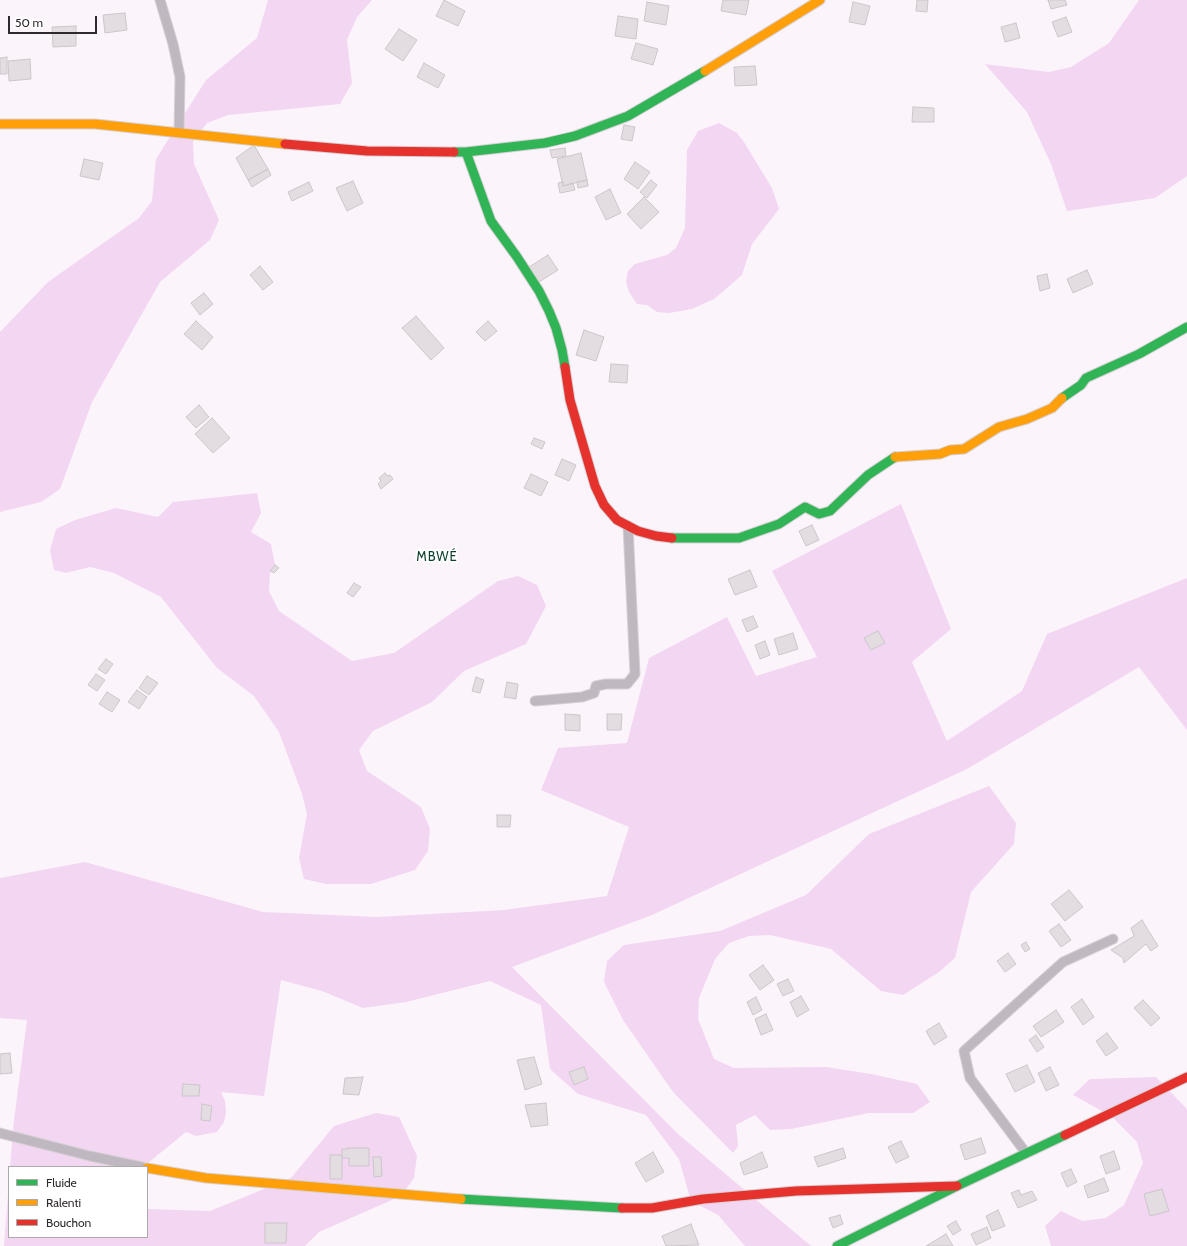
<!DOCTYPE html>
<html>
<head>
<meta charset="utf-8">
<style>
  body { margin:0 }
  #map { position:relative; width:1187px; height:1246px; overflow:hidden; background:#fcf4fb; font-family:Cabin,sans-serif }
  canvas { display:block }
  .legend { position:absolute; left:8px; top:1166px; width:140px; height:72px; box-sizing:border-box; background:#fff; border:1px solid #aba9ab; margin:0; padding:5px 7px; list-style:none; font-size:12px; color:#2e292e }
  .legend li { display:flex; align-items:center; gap:8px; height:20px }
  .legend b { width:20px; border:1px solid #aba9ab }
  .scale { position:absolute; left:8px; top:16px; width:89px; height:18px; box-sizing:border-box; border:2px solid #2e292e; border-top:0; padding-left:5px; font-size:12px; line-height:14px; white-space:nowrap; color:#2e292e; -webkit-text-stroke:3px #fff; paint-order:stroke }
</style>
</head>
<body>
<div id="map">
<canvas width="1187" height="1246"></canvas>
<ul class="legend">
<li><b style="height:5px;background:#30b455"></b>Fluide</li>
<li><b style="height:5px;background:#ff9f0a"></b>Ralenti</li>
<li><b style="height:5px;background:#e5322d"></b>Bouchon</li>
</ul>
<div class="scale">50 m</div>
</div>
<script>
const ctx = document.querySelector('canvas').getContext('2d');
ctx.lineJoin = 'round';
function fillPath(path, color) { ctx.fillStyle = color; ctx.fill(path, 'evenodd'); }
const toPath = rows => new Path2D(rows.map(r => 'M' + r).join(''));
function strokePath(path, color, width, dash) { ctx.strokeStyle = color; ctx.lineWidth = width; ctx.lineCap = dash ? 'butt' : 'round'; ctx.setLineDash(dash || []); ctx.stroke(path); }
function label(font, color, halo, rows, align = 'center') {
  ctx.font = font + ' Cabin,sans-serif'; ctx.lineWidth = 3.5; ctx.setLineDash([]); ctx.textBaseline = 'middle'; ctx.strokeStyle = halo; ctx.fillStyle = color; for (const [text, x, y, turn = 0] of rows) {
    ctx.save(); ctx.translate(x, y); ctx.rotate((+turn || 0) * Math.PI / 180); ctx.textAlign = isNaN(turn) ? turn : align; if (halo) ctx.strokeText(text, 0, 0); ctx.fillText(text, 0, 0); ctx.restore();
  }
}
fillPath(toPath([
  [268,0,372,0,357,17,347,40,352,83,340,104,228,115,207,123,193,142,194,164,219,220,210,240,160,282,92,402,60,489,41,502,0,512,0,332,48,282,139,218,152,201,156,159,206,80,257,38],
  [1139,0,1187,0,1187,176,1155,198,1067,211,1051,164,1027,112,985,64,1049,72,1071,67,1109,43],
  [719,123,737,133,744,142,772,188,779,209,752,244,742,275,714,299,692,309,669,313,657,312,647,305,637,304,629,292,626,282,628,271,635,264,667,255,676,248,685,228,687,150,698,131],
  [257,493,261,513,251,532,271,544,275,565,270,571,269,591,279,611,352,661,394,653,498,581,518,576,537,585,546,606,526,644,464,671,432,702,373,731,359,750,367,771,421,807,430,829,428,851,415,870,371,884,326,884,304,879,299,858,307,814,302,794,279,732,254,696,217,668,161,597,114,573,90,567,66,573,54,570,50,550,56,529,75,520,116,508,158,517,173,502],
  [901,504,951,629,912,662,947,741,1022,691,1047,634,1187,578,1187,730,1139,667,967,769,652,915,512,967,677,1133,811,1246,745,1246,718,1215,691,1201,679,1159,646,1115,578,1094,550,1069,541,1005,490,981,406,1002,363,1008,322,991,281,980,264,1096,221,1092,225,1101,226,1112,224,1122,217,1132,196,1136,186,1132,143,1167,10,1167,14,1120,27,1020,0,1018,0,878,85,862,263,912,377,917,504,910,607,896,629,827,541,790,558,748,627,743,649,658,727,617,756,676,817,657,772,571],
  [989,786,1016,823,1014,844,971,892,955,958,939,972,903,995,881,991,831,949,770,935,749,936,729,943,715,959,699,998,698,1019,714,1059,734,1068,826,1067,871,1074,917,1084,930,1102,913,1113,869,1113,791,1129,770,1130,755,1115,736,1125,738,1146,733,1153,673,1092,623,1020,604,982,607,961,624,945,720,931,806,895,869,834],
  [1156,1077,1187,1109,1187,1246,1051,1246,1045,1226,1061,1211,1082,1221,1106,1218,1124,1205,1143,1163,1137,1142,1111,1116,1073,1095,1090,1079],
  [376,1113,399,1117,417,1156,414,1178,401,1196,319,1232,305,1246,4,1246,9,1183,9,1237,147,1237,147,1209,210,1211,291,1178,334,1126]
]), '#f3d6f2');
const building = toPath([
  [444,0,465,11,458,26,436,16,444,0],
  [723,0,749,0,746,15,721,11,723,0],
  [917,0,928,0,927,12,916,11,917,0],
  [1048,0,1065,0,1067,5,1051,9,1048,0],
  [647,2,669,6,666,25,644,21,647,2],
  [853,2,870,6,865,25,849,22,853,2],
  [125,13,127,30,105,33,103,15,125,13],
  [618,16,638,19,636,39,615,36,618,16],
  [1066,17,1072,32,1058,37,1052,22,1066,17],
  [1016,23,1020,38,1005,42,1001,27,1016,23],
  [76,26,76,46,53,47,52,27,76,26],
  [399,29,417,40,403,61,385,49,399,29],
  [636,43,658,49,653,65,631,59,636,43],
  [7,57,7,74,0,74,0,58,7,57],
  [30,59,31,79,9,81,8,61,30,59],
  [424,63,445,75,438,88,417,77,424,63],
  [755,66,757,85,735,86,734,67,755,66],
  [913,107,934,108,934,122,912,122,913,107],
  [624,125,635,127,632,141,621,139,624,125],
  [254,145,268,169,248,180,236,158,254,145],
  [565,148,566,156,552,158,550,150,565,148],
  [581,153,587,180,563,186,557,159,581,153],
  [84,159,103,163,99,180,80,176,84,159],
  [635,162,650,172,638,189,624,179,635,162],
  [268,169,271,175,252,187,248,180,268,169],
  [587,180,588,186,578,188,577,182,587,180],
  [651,180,657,185,647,198,640,192,651,180],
  [353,181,363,203,347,211,336,188,353,181],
  [309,182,313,191,292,201,288,192,309,182],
  [563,182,563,186,573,183,575,190,560,193,558,183,563,182],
  [610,189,621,213,606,220,595,197,610,189],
  [644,197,659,212,641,229,627,214,644,197],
  [548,255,558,270,539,282,529,267,548,255],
  [260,266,273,282,263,290,250,275,260,266],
  [1087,270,1093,284,1073,293,1067,279,1087,270],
  [1047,274,1050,288,1040,291,1037,276,1047,274],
  [204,293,213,304,200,315,191,303,204,293],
  [416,316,444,348,431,360,402,328,416,316],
  [196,321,213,337,202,350,184,334,196,321],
  [488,321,497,331,485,341,476,332,488,321],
  [584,330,604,337,596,361,576,355,584,330],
  [611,364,628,365,627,383,609,382,611,364],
  [199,405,209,417,196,428,186,417,199,405],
  [212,418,230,438,213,453,195,434,212,418],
  [534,438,545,442,542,449,531,444,534,438],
  [562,459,576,465,569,481,555,475,562,459],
  [385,473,387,476,390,475,393,479,381,489,378,484,381,481,379,478,385,473],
  [531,474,548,482,541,496,524,488,531,474],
  [812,525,819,540,806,546,799,531,812,525],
  [275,565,279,568,274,573,270,571,275,565],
  [750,570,757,587,735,595,728,579,750,570],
  [354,583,361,587,353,597,347,593,354,583],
  [753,616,758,627,747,632,742,620,753,616],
  [878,631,885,643,871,650,864,638,878,631],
  [793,633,798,649,779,655,774,639,793,633],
  [765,641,770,655,760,659,755,645,765,641],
  [106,659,113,664,106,674,98,669,106,659],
  [96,674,105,680,97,691,88,685,96,674],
  [147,676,158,683,149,695,139,688,147,676],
  [476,677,484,680,480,693,472,691,476,677],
  [507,682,518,684,516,699,504,697,507,682],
  [137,690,147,697,139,709,128,702,137,690],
  [107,692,120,700,112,712,99,704,107,692],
  [565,714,580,715,580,731,565,730,565,714],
  [607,714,622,714,621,730,607,730,607,714],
  [497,815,511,815,510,827,497,827,497,815],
  [1069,890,1083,907,1065,921,1051,904,1069,890],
  [1142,920,1158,946,1151,951,1146,944,1124,963,1123,958,1111,950,1134,936,1131,928,1142,920],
  [1059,924,1071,940,1061,947,1049,931,1059,924],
  [1026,942,1030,949,1025,952,1021,945,1026,942],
  [1008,953,1016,964,1005,972,997,961,1008,953],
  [763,965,774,980,760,990,749,975,763,965],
  [788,979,794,991,783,996,777,984,788,979],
  [801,996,809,1010,797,1017,790,1002,801,996],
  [756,997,762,1010,753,1015,747,1002,756,997],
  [1082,999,1094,1017,1083,1025,1071,1007,1082,999],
  [1143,1000,1160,1018,1151,1026,1134,1008,1143,1000],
  [1056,1010,1064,1022,1041,1037,1033,1026,1056,1010],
  [766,1014,773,1030,761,1035,755,1019,766,1014],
  [939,1023,947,1037,934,1045,926,1031,939,1023],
  [1107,1033,1118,1048,1106,1056,1096,1041,1107,1033],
  [1036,1035,1044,1047,1037,1052,1029,1040,1036,1035],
  [10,1053,12,1073,0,1074,0,1054,10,1053],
  [534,1057,542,1084,525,1090,517,1060,534,1057],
  [1027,1065,1035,1082,1015,1092,1006,1074,1027,1065],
  [584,1067,588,1079,574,1085,569,1072,584,1067],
  [1050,1067,1059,1085,1046,1091,1038,1073,1050,1067],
  [363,1077,359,1095,343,1094,345,1078,363,1077],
  [183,1084,200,1085,199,1096,182,1096,183,1084],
  [546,1103,548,1125,531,1127,525,1105,546,1103],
  [202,1104,212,1106,210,1121,201,1120,202,1104],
  [981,1138,986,1153,965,1160,960,1145,981,1138],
  [901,1141,909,1157,896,1163,888,1147,901,1141],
  [348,1148,369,1148,369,1166,349,1166,349,1158,342,1158,342,1149,348,1149,348,1148],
  [843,1148,846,1158,818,1167,814,1157,843,1148],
  [1114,1151,1120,1169,1106,1174,1100,1156,1114,1151],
  [653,1152,664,1172,646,1182,635,1163,653,1152],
  [762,1152,768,1167,744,1175,740,1163,762,1152],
  [330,1155,342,1155,342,1179,330,1179,330,1155],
  [373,1157,381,1157,382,1176,374,1177,373,1157],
  [1071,1169,1077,1182,1067,1187,1061,1173,1071,1169],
  [1104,1178,1109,1191,1088,1198,1084,1186,1104,1178],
  [1162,1189,1169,1211,1150,1216,1144,1194,1162,1189],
  [1019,1190,1021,1195,1032,1191,1037,1200,1018,1208,1011,1193,1019,1190],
  [998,1210,1005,1226,992,1231,986,1216,998,1210],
  [840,1215,843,1224,833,1228,829,1218,840,1215],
  [956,1221,961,1230,953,1235,947,1226,956,1221],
  [265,1223,287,1223,286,1243,265,1243,265,1223],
  [691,1224,699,1245,666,1246,662,1236,691,1224],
  [987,1227,991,1238,976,1245,971,1234,987,1227],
  [946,1234,953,1246,926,1246,946,1234]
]);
fillPath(building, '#e3dde2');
strokePath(building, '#ccc6cb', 1);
const street = toPath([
  [160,0,173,44,180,77,179,133],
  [535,701,582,697,594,693,596,686,606,684,627,684,635,674,628,526],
  [0,1133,90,1156,142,1167],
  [1026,1153,970,1078,964,1051,1063,962,1113,939]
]);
const fast = toPath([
  [454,152,466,152,545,143,575,136,628,116,705,71],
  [466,152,491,221,517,257,539,291,549,311,556,328,562,350,565,367],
  [1062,398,1081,385,1086,378,1139,354,1187,327],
  [672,538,739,538,779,524,805,507,819,514,830,511,868,475,895,457],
  [461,1199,622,1208],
  [837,1246,957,1186,1065,1135]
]);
const slow = toPath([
  [705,71,820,0],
  [0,124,95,124,285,144],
  [895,457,940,454,950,450,964,449,999,427,1027,419,1052,408,1062,398],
  [147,1168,206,1178,461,1199]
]);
const jam = toPath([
  [285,144,367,151,454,152],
  [565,367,570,400,595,486,604,505,617,520,638,531,656,536,672,538],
  [1065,1135,1187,1077],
  [622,1208,652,1208,703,1199,796,1191,957,1186]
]);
strokePath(street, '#d6d0d5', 11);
strokePath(fast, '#d6d0d5', 11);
strokePath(slow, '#d6d0d5', 11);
strokePath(jam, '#d6d0d5', 11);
strokePath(street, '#c0b8c0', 9);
strokePath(fast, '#30b455', 9);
strokePath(slow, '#ff9f0a', 9);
strokePath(jam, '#e5322d', 9);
ctx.letterSpacing = '1px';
label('13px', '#0c3e2e', '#fff', [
  ["MBWÉ",437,557]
]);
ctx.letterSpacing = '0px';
</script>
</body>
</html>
